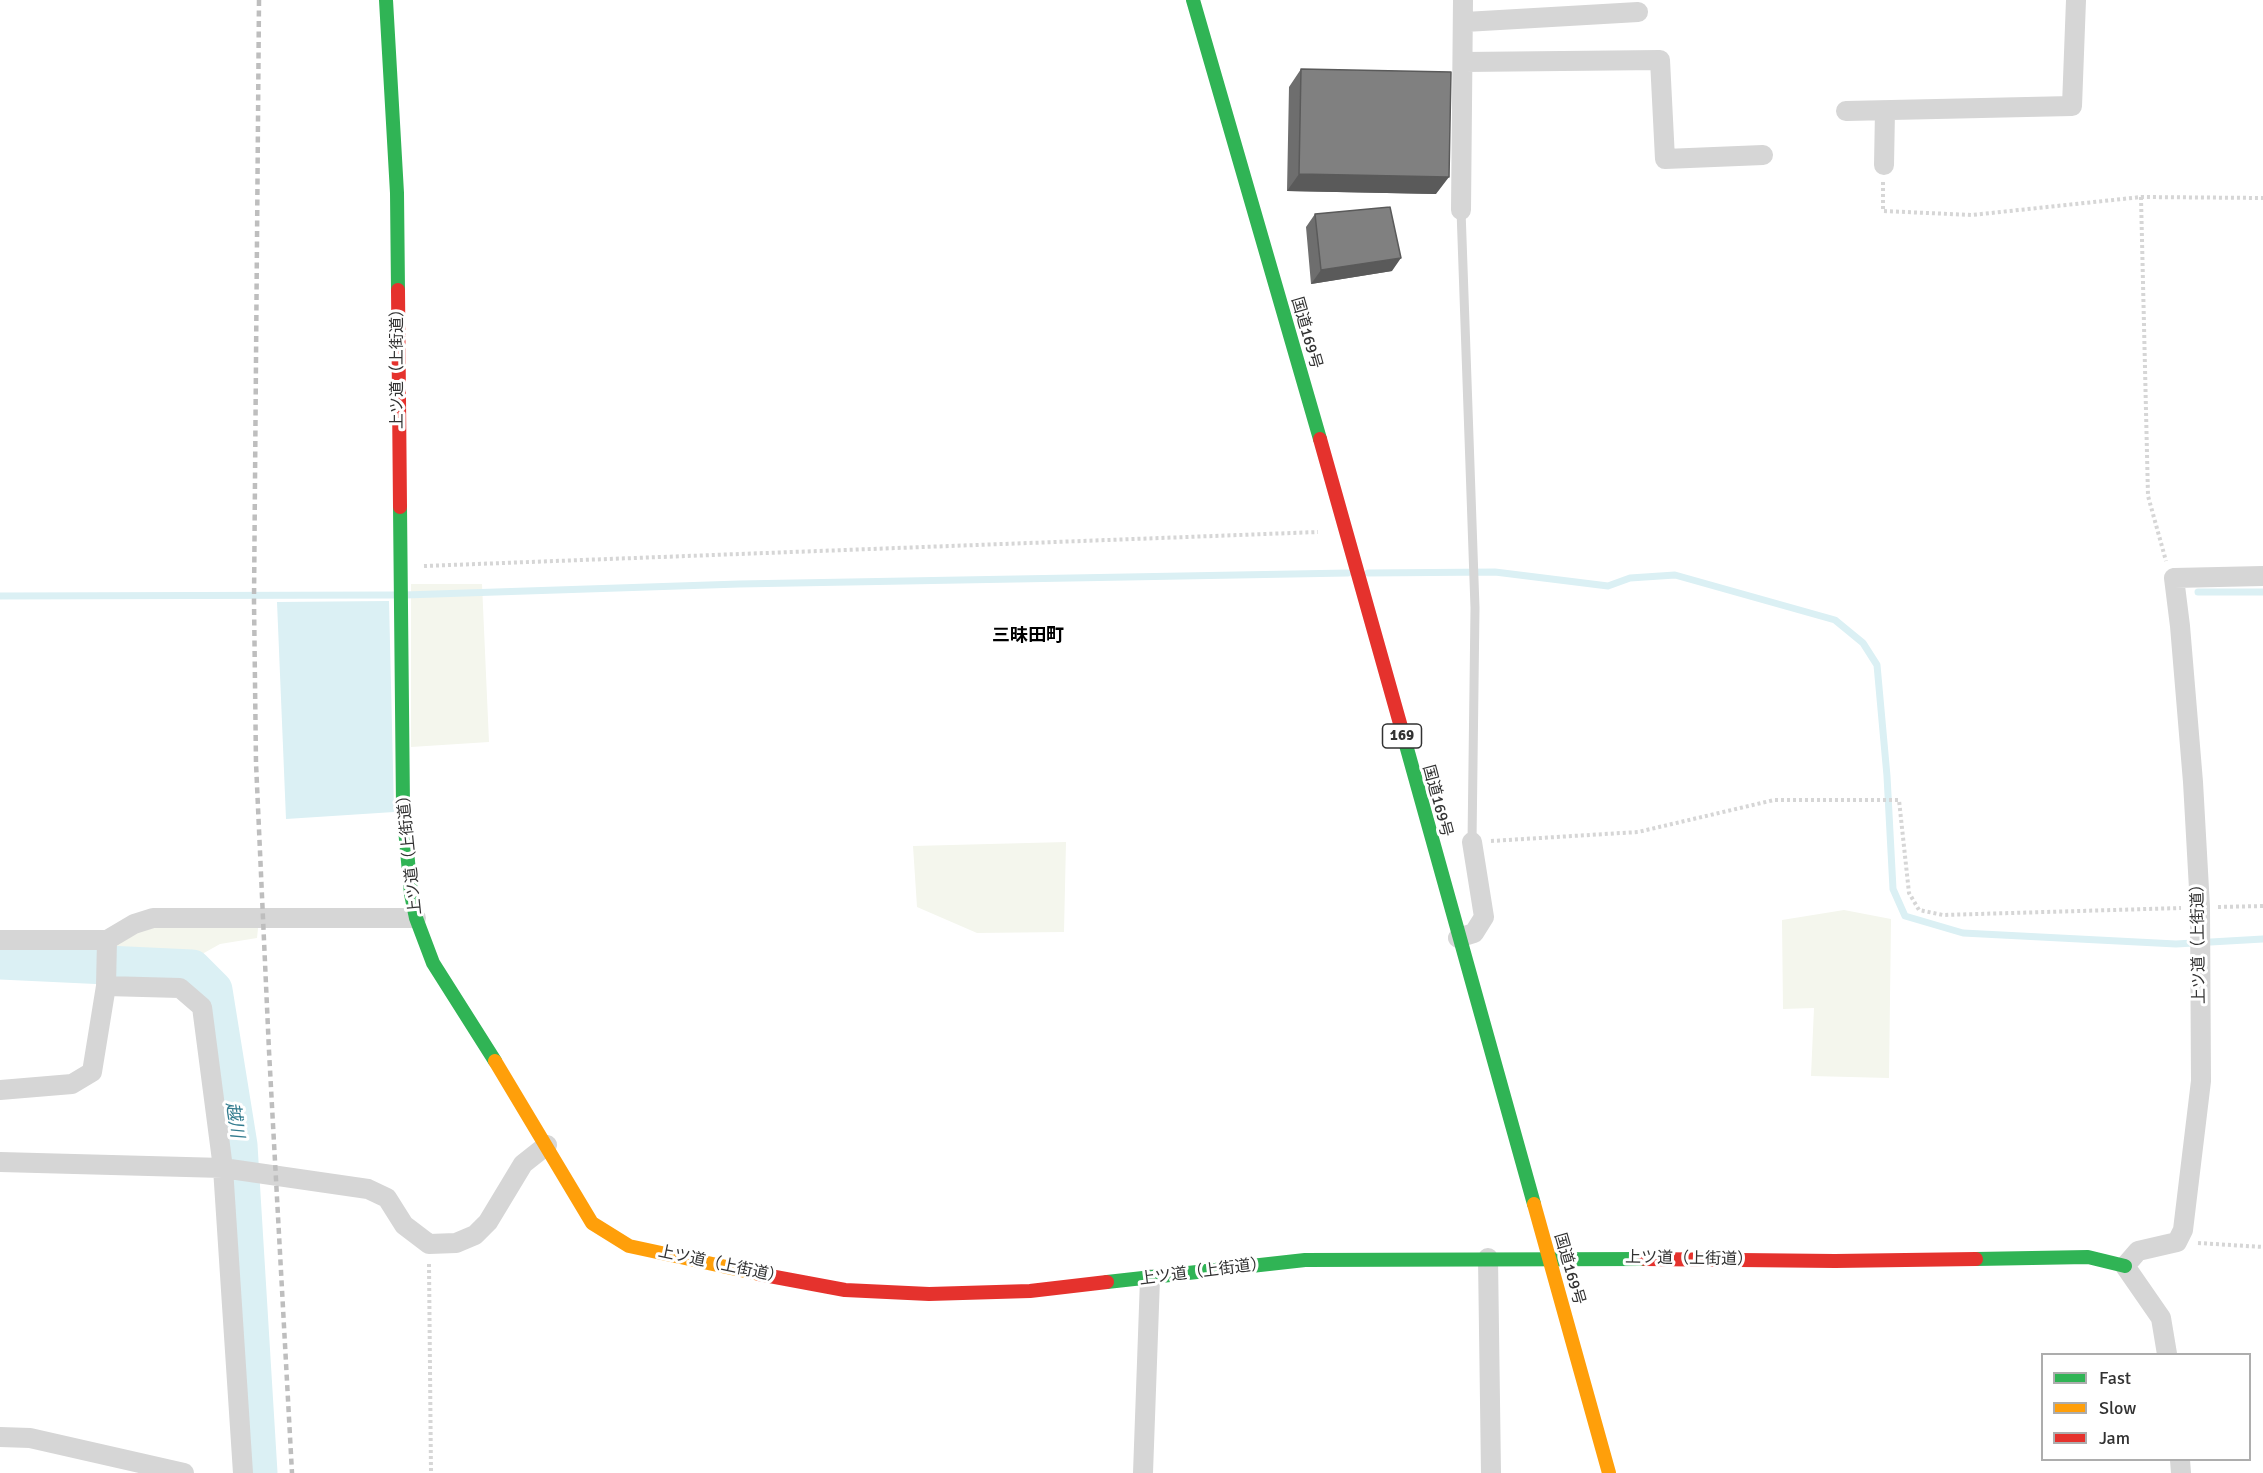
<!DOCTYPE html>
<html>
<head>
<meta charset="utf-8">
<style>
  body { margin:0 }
  #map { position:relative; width:2263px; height:1473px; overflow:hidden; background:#fff; font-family:Signika,sans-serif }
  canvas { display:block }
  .legend { position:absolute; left:2041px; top:1353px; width:210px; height:108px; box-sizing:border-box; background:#fff; border:2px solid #adadad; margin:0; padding:8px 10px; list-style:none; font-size:18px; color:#323232 }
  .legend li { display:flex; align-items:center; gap:12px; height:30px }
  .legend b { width:30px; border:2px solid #adadad }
</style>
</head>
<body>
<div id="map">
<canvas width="2263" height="1473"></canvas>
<ul class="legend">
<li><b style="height:8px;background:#30b455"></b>Fast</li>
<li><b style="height:8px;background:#ff9f0a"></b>Slow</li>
<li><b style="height:8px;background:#e5322d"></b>Jam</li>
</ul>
</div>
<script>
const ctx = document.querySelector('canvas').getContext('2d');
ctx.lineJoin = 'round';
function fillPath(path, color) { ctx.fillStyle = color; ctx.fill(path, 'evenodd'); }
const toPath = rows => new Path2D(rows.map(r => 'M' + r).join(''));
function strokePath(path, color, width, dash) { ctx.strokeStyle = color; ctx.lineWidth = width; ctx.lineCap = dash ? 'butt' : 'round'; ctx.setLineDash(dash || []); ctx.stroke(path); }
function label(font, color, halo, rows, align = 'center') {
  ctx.font = font + ' Signika,"Noto Sans JP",sans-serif'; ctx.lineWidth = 6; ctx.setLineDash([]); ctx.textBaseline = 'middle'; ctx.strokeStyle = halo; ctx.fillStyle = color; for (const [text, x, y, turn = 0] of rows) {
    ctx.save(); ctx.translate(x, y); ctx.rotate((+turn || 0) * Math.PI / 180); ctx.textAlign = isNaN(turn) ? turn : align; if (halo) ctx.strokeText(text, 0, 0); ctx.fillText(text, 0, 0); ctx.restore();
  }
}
fillPath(toPath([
  [411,584,482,584,489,742,411,747],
  [1066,842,1064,932,977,933,917,907,913,846],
  [1844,910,1891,919,1889,1078,1811,1076,1814,1008,1783,1009,1782,920],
  [259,919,257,938,220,944,179,967,107,963,108,941,134,924]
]), '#f4f6ed');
fillPath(toPath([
  [389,601,394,812,286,819,277,602]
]), '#dbf0f4');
strokePath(toPath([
  [1368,573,1495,572,1608,586,1630,578,1675,575,1835,620,1863,643,1877,665,1887,776,1893,889,1905,916,1963,933,2176,944,2263,939],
  [2198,592,2263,592],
  [405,595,739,584,1348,573],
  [0,596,394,595]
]), '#dbf0f4', 7);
strokePath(toPath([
  [0,960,192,969,213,990,238,1145,258,1473]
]), '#dbf0f4', 39);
strokePath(toPath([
  [1883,182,1883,211,1972,215,2141,197,2263,198],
  [2141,197,2148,496,2166,561],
  [424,566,1318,532],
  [1491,841,1638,832,1774,800,1899,800,1909,893,1919,910,1943,915,2181,908],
  [2218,907,2263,906],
  [2198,1243,2263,1247],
  [429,1264,431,1473]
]), '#d6d6d6', 4, [3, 3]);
strokePath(toPath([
  [1461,210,1475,608,1472,842]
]), '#d6d6d6', 9);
strokePath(toPath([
  [1465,22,1638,12],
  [1464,62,1660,60,1665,159,1763,155],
  [1846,111,2072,106,2076,0],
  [1884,165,1885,111],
  [1461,210,1463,0],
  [1458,938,1474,933,1484,917,1472,842],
  [0,940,107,940,134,924,153,918,416,918],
  [106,986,180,988,202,1007,223,1168,243,1473],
  [0,1090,72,1084,92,1072,106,986,107,940],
  [0,1162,223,1168,368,1189,387,1198,404,1225,429,1244,456,1243,475,1235,488,1222,523,1164,547,1145],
  [1488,1258,1491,1473],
  [2167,1354,2161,1318,2125,1266,2138,1251,2177,1242,2183,1230,2201,1081,2200,907,2193,782,2180,626,2174,578,2263,576],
  [0,1437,30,1438,184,1473],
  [2180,1460,2181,1473],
  [1143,1473,1150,1279]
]), '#d6d6d6', 20);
strokePath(toPath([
  [386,0,397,193,398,290],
  [1193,0,1320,439],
  [400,507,403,807,411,894,416,918,433,963,495,1061],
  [1401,727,1534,1204],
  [1976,1259,2088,1257,2125,1266],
  [1107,1282,1305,1260,1645,1259]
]), '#30b455', 14);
strokePath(toPath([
  [495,1061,592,1223,629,1246,759,1274],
  [1534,1204,1609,1473]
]), '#ff9f0a', 14);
strokePath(toPath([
  [398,290,400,507],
  [1320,439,1401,727],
  [1645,1259,1835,1261,1976,1259],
  [759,1274,845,1290,929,1294,1030,1291,1107,1282]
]), '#e5322d', 14);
strokePath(toPath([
  [259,0,254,601,256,763,269,1051,292,1473]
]), '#bebebe', 4.5, [6, 4.5]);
fillPath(toPath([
  [1301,69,1436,194,1287,191,1289,87],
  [1315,214,1392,271,1311,284,1306,227]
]), '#6e6e6e');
fillPath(toPath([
  [1299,174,1449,177,1436,194,1287,191],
  [1401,258,1392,271,1311,284,1321,270]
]), '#5a5a5a');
const building = toPath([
  [1301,69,1451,72,1449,177,1299,174,1301,69],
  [1390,207,1401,258,1321,270,1315,214,1390,207]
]);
fillPath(building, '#808080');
strokePath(building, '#5a5a5a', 1.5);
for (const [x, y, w] of [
  [1402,736,39]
]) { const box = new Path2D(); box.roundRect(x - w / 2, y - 12, w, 24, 4.5); ctx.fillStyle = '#fff'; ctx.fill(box); strokePath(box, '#323232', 1.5); }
label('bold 15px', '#323232', null, [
  ["169",1402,736]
]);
label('16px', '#323232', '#fff', [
  ["国道169号",1306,333,74],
  ["上ツ道（上街道）",398,365,-90],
  ["国道169号",1437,801,75],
  ["上ツ道（上街道）",410,851,-96],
  ["上ツ道（上街道）",2199,940,-91],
  ["上ツ道（上街道）",1689,1259,1],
  ["上ツ道（上街道）",721,1265,12],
  ["国道169号",1569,1269,74],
  ["上ツ道（上街道）",1203,1272,-7]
]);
label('bold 18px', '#000', '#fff', [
  ["三昧田町",1028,636]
]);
label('italic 18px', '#337c8f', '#fff', [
  ["越川",234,1120,81]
]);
</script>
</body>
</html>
